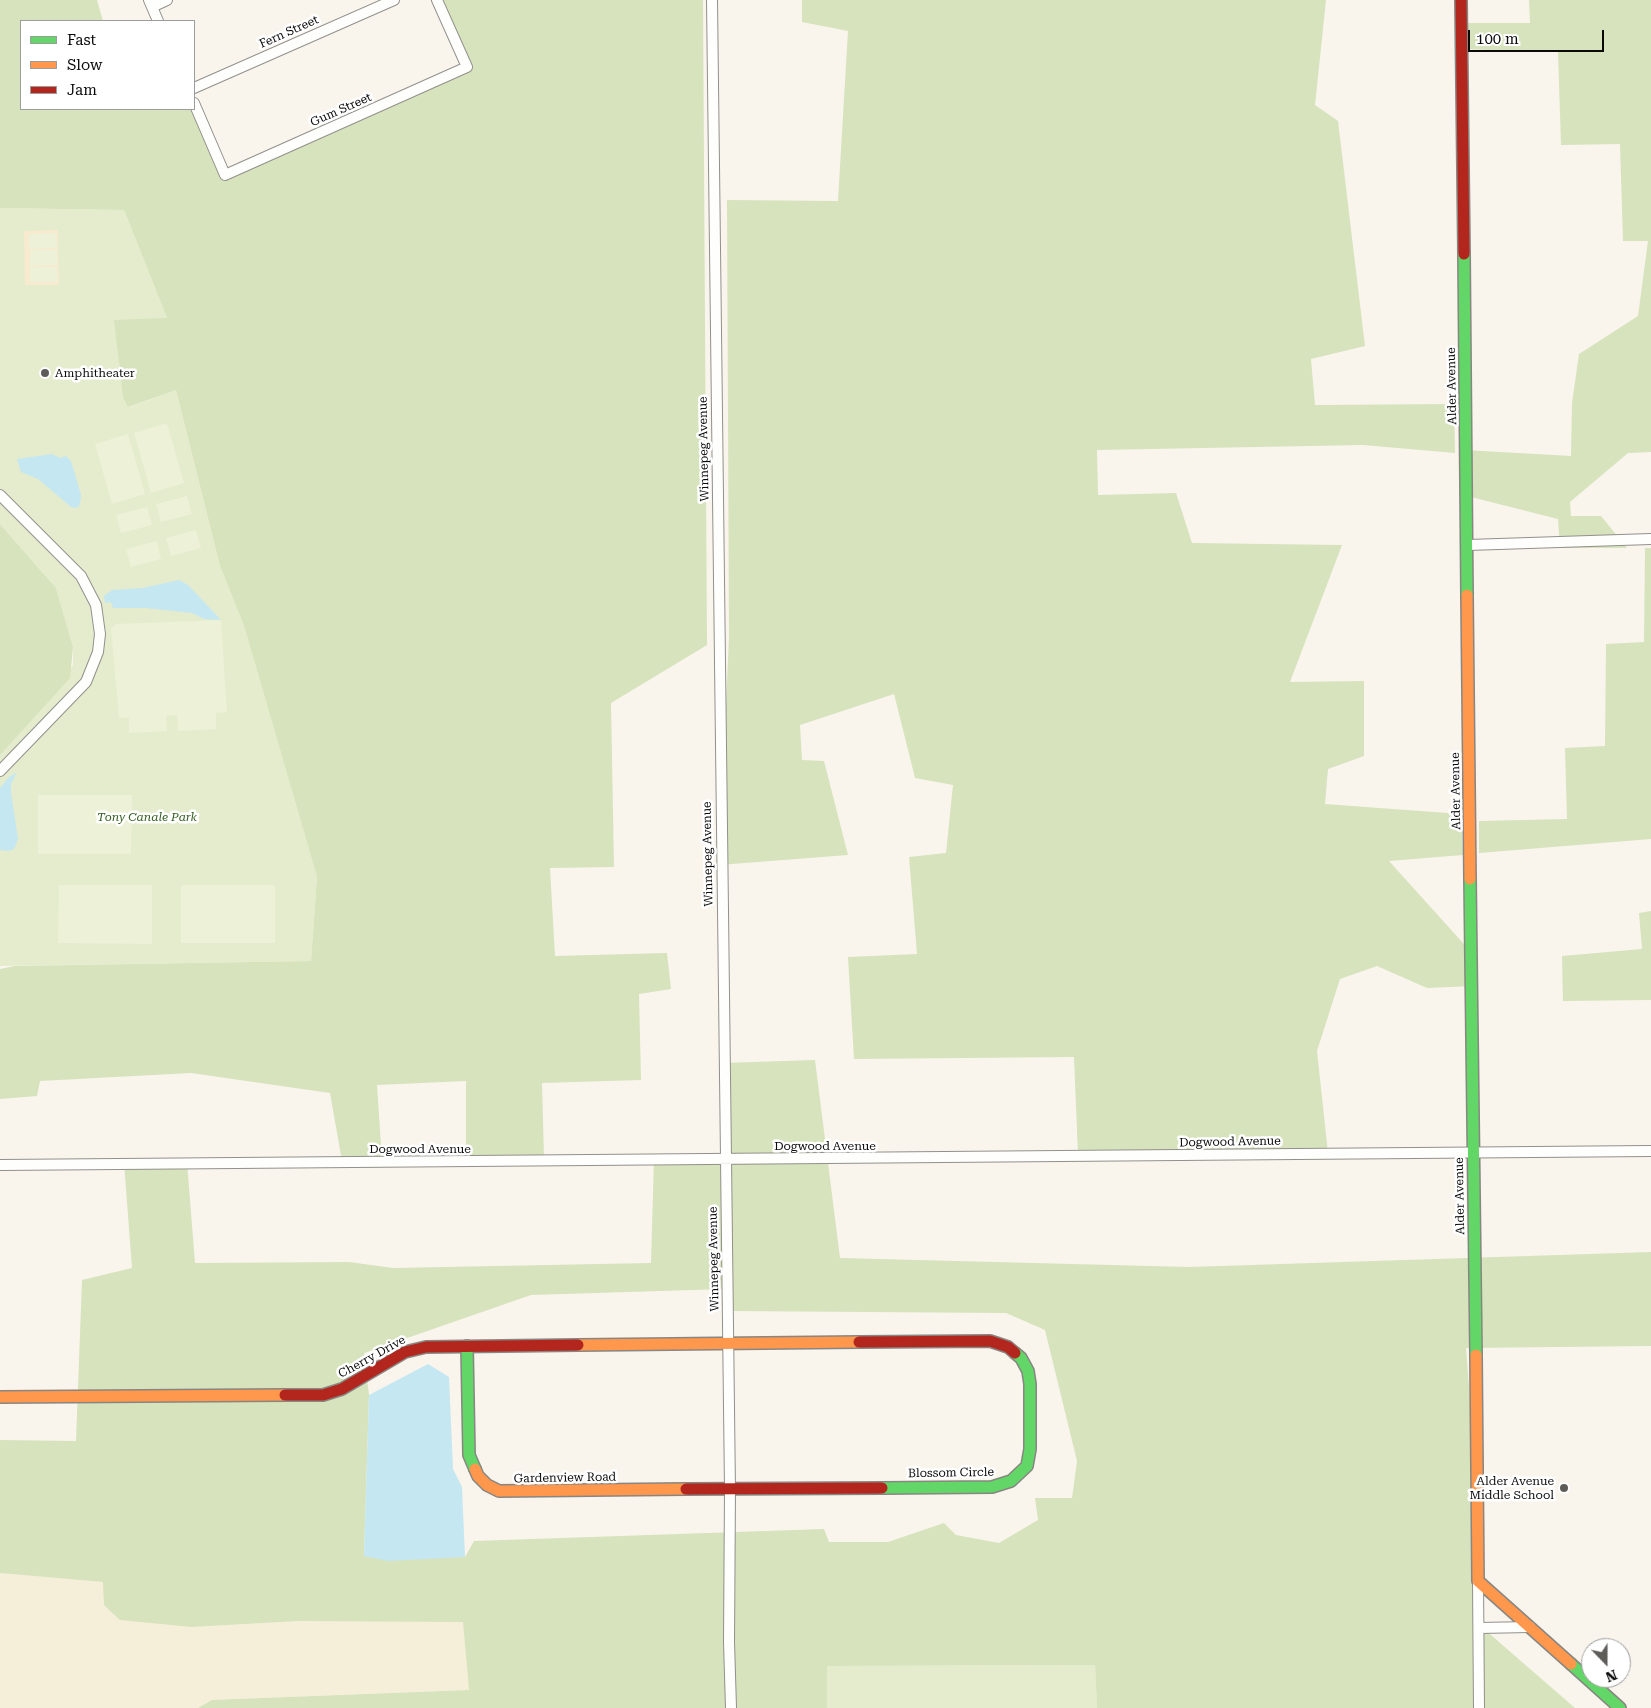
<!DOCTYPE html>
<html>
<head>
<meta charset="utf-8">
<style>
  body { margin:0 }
  #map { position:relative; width:1651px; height:1708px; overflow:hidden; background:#f9f5ec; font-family:"Roboto Serif",serif }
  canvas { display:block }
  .legend { position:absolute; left:20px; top:20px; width:175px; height:90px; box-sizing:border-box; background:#fff; border:1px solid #9d9d9d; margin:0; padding:6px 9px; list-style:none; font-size:15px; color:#0a0a0a }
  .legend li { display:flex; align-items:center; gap:10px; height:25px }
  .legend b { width:25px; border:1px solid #9d9d9d }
  .north { position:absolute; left:1581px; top:1638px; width:50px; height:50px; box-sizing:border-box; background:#fff; border:1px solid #9d9d9d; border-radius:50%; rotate:158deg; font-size:14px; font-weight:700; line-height:20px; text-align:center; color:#0a0a0a }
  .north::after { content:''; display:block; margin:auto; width:18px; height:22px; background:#5e5c59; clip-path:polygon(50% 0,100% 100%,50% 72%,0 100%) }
  .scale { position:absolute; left:1468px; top:30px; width:136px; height:22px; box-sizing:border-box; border:2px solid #0a0a0a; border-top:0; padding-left:6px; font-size:15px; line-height:18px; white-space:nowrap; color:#0a0a0a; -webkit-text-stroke:4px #fff; paint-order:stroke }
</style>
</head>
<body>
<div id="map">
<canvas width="1651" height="1708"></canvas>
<ul class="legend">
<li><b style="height:6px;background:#63d668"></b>Fast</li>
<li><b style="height:6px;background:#ff974d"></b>Slow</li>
<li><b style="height:6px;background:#b3261e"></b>Jam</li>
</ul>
<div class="north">N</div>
<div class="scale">100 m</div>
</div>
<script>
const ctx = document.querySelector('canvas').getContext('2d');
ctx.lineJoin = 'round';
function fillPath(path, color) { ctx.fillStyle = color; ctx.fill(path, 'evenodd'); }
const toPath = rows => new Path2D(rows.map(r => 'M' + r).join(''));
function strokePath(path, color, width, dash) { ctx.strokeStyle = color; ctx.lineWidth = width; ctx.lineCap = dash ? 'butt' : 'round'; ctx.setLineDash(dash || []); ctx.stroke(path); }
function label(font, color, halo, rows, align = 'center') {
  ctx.font = font + ' "Roboto Serif",serif'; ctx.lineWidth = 5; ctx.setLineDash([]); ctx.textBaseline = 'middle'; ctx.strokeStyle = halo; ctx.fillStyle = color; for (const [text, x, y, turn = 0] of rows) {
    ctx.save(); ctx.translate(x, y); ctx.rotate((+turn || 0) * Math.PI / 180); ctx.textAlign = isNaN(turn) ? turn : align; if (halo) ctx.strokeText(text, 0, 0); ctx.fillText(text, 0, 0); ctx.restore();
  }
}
fillPath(toPath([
  [0,1573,104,1582,192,1627,299,1621,463,1621,469,1690,213,1700,198,1708,0,1708]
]), '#f5efd9');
fillPath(toPath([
  [0,208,124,210,167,318,119,352,119,375,129,407,176,390,220,566,244,626,317,877,311,961,0,966,0,755,73,665,73,647,56,588,0,524],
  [1095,1665,1097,1708,827,1708,827,1666]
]), '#e4eccd');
fillPath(toPath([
  [0,0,97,0,103,21,21,21,21,109,191,109,222,173,464,67,435,0,703,0,707,645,611,703,614,867,550,868,555,956,667,953,671,989,639,994,641,1080,542,1083,544,1159,466,1160,466,1081,377,1085,382,1160,342,1161,330,1093,191,1073,40,1081,37,1096,0,1099,0,969,15,966,311,961,317,877,244,626,220,566,176,390,128,407,123,397,114,320,167,318,124,210,0,208],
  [802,0,1326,0,1315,105,1338,121,1365,346,1311,359,1315,405,1454,404,1455,453,1363,445,1097,450,1098,495,1176,493,1192,543,1342,545,1290,682,1364,681,1364,756,1328,769,1325,804,1461,814,1463,855,1389,861,1472,953,1473,986,1427,988,1377,966,1340,979,1317,1051,1328,1153,1078,1154,1074,1057,854,1059,848,957,917,954,909,857,946,853,953,785,915,778,894,694,800,725,802,760,824,761,848,855,719,865,729,637,727,200,838,201,848,31,802,22],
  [1529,0,1651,0,1651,452,1628,453,1570,502,1571,516,1601,516,1627,548,1560,548,1558,519,1467,496,1465,450,1571,456,1572,403,1579,354,1638,316,1648,241,1623,241,1620,144,1561,145,1558,52,1462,49,1463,23,1530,23],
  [0,524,56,588,73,647,70,678,0,755],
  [1645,548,1651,548,1651,839,1479,853,1479,821,1567,819,1565,748,1605,746,1606,644,1644,642],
  [1651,911,1651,1000,1563,1001,1562,956,1642,949,1639,913],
  [815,1060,840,1258,1189,1267,1651,1252,1651,1346,1466,1348,1477,1490,1476,1622,1575,1708,1097,1708,1095,1665,827,1666,827,1708,198,1708,212,1700,469,1690,463,1622,299,1621,192,1627,120,1620,104,1605,103,1582,0,1573,0,1440,76,1441,82,1280,132,1268,124,1163,187,1162,195,1263,349,1262,393,1268,651,1263,654,1157,723,1157,722,1063],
  [726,1289,728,1311,1006,1313,1045,1330,1077,1461,1072,1498,1035,1498,1038,1520,999,1543,956,1535,944,1523,888,1542,829,1542,824,1529,474,1541,465,1557,364,1556,369,1395,364,1353,531,1295]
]), '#d6e3bc');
fillPath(toPath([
  [58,230,59,285,25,285,24,231]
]), '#f8eace');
fillPath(toPath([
  [56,233,57,248,29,249,29,234],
  [30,250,57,250,57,265,30,266],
  [30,267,57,267,57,282,30,282],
  [167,423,184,483,151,493,134,433],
  [128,434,145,494,112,504,95,444],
  [187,496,192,514,161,522,156,504],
  [147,507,152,525,121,533,116,515],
  [196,530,201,548,171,556,166,538],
  [157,541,161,559,131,567,126,549],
  [221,620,227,712,216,713,216,729,178,731,177,715,166,716,167,731,129,733,129,718,119,718,111,629,116,624],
  [38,795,132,795,131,854,38,854],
  [59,885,152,885,152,944,58,943],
  [181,885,275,885,275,943,181,943]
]), '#edf1d7');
fillPath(toPath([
  [52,454,60,458,66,456,71,461,81,495,80,504,77,508,71,507,38,479,21,472,17,459],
  [179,580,188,585,221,620,204,619,192,613,146,608,113,608,111,602,105,603,104,596,112,590,143,588],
  [17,772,11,784,11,793,18,839,14,849,9,851,0,850,0,788,9,777],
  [428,1364,449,1377,453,1469,462,1487,465,1557,388,1561,364,1556,369,1395]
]), '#c5e7f1');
const street = toPath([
  [149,0,158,21],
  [712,0,730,1489,729,1642,731,1708],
  [152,7,167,0],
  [194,88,394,0],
  [194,103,225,175,467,67,437,0],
  [0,495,81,576,96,605,100,634,98,652,86,682,0,771],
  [1468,545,1651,539],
  [0,1165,1651,1151],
  [1478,1581,1479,1708],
  [1479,1628,1530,1627]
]);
const fast = toPath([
  [1464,254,1467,595],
  [1470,879,1476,1355],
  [467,1346,469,1455,475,1469],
  [882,1488,992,1487,1011,1481,1027,1466,1030,1449,1030,1384,1028,1371,1021,1358,1015,1353],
  [1571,1664,1620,1708]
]);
const slow = toPath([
  [1467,595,1470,879],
  [578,1345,859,1342],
  [1476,1355,1478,1581,1571,1664],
  [0,1397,285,1395],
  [475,1469,478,1476,487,1485,499,1491,686,1489]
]);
const jam = toPath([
  [1461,0,1464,254],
  [859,1342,990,1341,1008,1347,1015,1353],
  [285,1395,323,1395,342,1389,405,1352,426,1347,578,1345],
  [686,1489,882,1488]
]);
strokePath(street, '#92908c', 12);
strokePath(fast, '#888682', 14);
strokePath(slow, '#888682', 14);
strokePath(jam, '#888682', 14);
strokePath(street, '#fefefc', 10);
strokePath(fast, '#63d668', 11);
strokePath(slow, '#ff974d', 11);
strokePath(jam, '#b3261e', 11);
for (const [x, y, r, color] of [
  [45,373,5,"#5e5c59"],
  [1564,1488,5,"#5e5c59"]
]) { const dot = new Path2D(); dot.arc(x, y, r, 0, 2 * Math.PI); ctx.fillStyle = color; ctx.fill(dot); strokePath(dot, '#fff', 2); }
label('12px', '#0a0a0a', '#fff', [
  ["Fern Street",289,32,-24],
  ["Gum Street",341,110,-24],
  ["Alder Avenue",1452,386,-91],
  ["Winnepeg Avenue",704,449,-91],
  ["Alder Avenue",1456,791,-91],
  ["Winnepeg Avenue",708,854,-91],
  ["Dogwood Avenue",1230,1142,-1],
  ["Dogwood Avenue",825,1146],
  ["Dogwood Avenue",420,1149],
  ["Alder Avenue",1460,1196,-91],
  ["Winnepeg Avenue",714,1259,-91],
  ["Cherry Drive",372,1357,-29],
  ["Blossom Circle",951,1473,-1],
  ["Gardenview Road",565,1478,-1]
]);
label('12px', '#0a0a0a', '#fff', [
  ["Amphitheater",55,373],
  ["Alder Avenue",1554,1481,"right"],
  ["Middle School",1554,1495,"right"]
], 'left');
label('italic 12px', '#325d1e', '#fff', [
  ["Tony Canale Park",147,817]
]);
</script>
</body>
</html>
